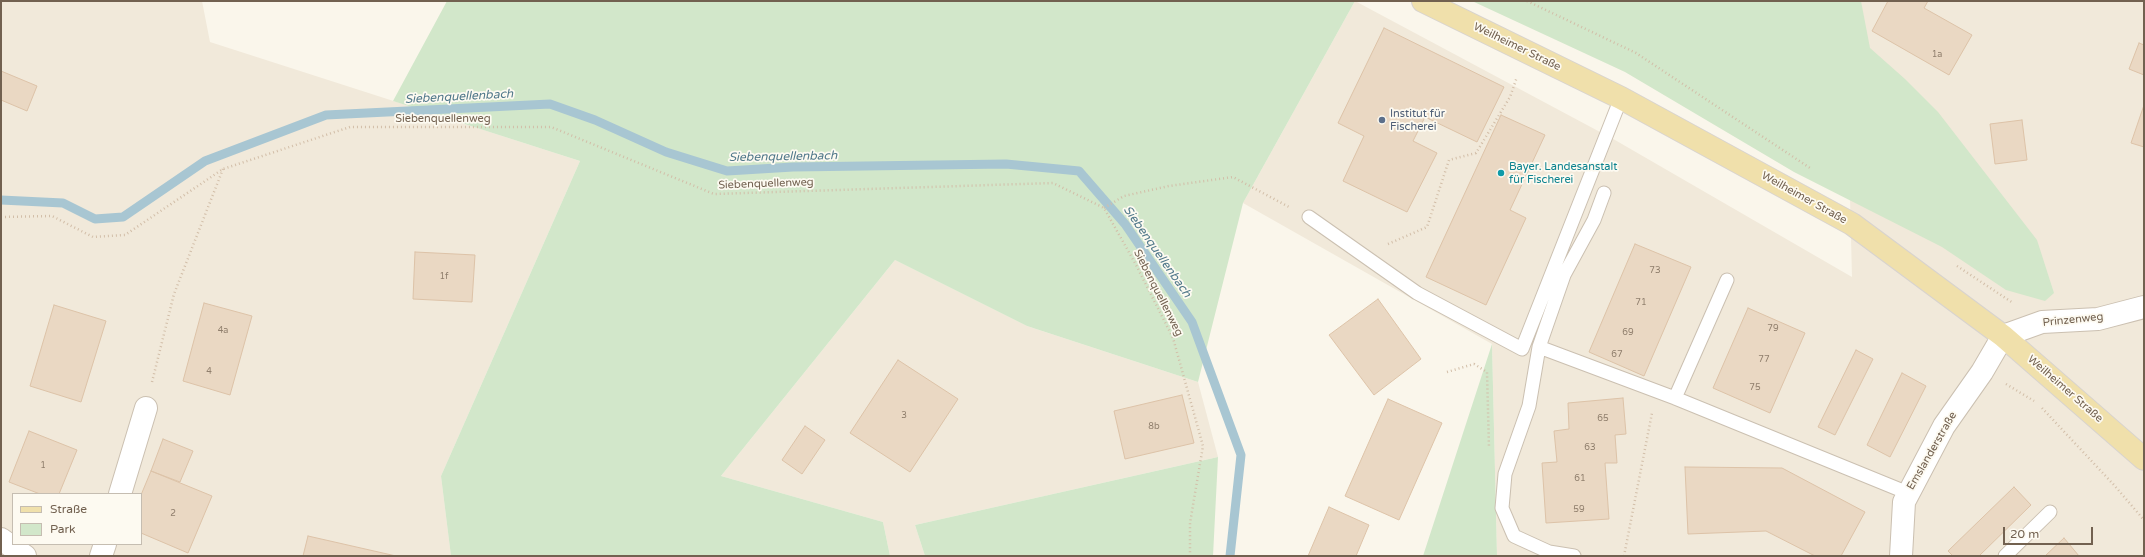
<!DOCTYPE html>
<html>
<head>
<meta charset="utf-8">
<style>
  body { margin:0 }
  #map { position:relative; width:2145px; height:557px; overflow:hidden; background:#faf6eb; font-family:"Varela Round",sans-serif }
  canvas { display:block }
  .frame { position:absolute; inset:0; border:2px solid #726150; pointer-events:none }
  .legend { position:absolute; left:12px; top:493px; width:130px; height:52px; box-sizing:border-box; background:#fdfaf1; border:1px solid #c5bdb1; margin:0; padding:5px 7px; list-style:none; font-size:12px; color:#726150 }
  .legend li { display:flex; align-items:center; gap:8px; height:20px }
  .legend b { width:20px; border:1px solid #c5bdb1 }
  .scale { position:absolute; left:2003px; top:527px; width:90px; height:18px; box-sizing:border-box; border:2px solid #726150; border-top:0; padding-left:5px; font-size:12px; line-height:14px; white-space:nowrap; color:#726150; -webkit-text-stroke:3px #fdfaf1; paint-order:stroke }
</style>
</head>
<body>
<div id="map">
<canvas width="2145" height="557"></canvas>
<div class="frame"></div>
<ul class="legend">
<li><b style="height:5px;background:#f0e0ab"></b>Straße</li>
<li><b style="height:11px;background:#d2e7ca"></b>Park</li>
</ul>
<div class="scale">20 m</div>
</div>
<script>
const ctx = document.querySelector('canvas').getContext('2d');
ctx.lineJoin = 'round';
function fillPath(path, color) { ctx.fillStyle = color; ctx.fill(path, 'evenodd'); }
const toPath = rows => new Path2D(rows.map(r => 'M' + r).join(''));
function strokePath(path, color, width, dash) { ctx.strokeStyle = color; ctx.lineWidth = width; ctx.lineCap = dash ? 'butt' : 'round'; ctx.setLineDash(dash || []); ctx.stroke(path); }
function label(font, color, halo, rows, align = 'center') {
  ctx.font = font + ' "Varela Round",sans-serif'; ctx.lineWidth = 3.5; ctx.setLineDash([]); ctx.textBaseline = 'middle'; ctx.strokeStyle = halo; ctx.fillStyle = color; for (const [text, x, y, turn = 0] of rows) {
    ctx.save(); ctx.translate(x, y); ctx.rotate((+turn || 0) * Math.PI / 180); ctx.textAlign = isNaN(turn) ? turn : align; if (halo) ctx.strokeText(text, 0, 0); ctx.fillText(text, 0, 0); ctx.restore();
  }
}
fillPath(toPath([
  [1,1,202,1,210,42,580,161,441,476,451,556,1,556],
  [13,494,141,494,141,544,13,544],
  [1355,1,1615,140,1852,277,1845,1,2144,1,2144,556,1497,556,1492,344,1243,203],
  [895,260,1027,326,1198,382,1218,457,915,525,925,556,890,556,883,522,721,476]
]), '#f1e9da');
fillPath(toPath([
  [447,1,1355,1,1243,203,1198,382,1027,326,895,260,721,476,883,522,890,556,451,556,441,476,580,161,393,101],
  [1472,1,1861,1,1870,48,1905,79,1938,112,2037,240,2054,293,2045,301,2006,290,1942,247,1794,172,1625,72],
  [1492,344,1497,556,1423,556],
  [1218,457,1213,556,925,556,915,525]
]), '#d2e7ca');
strokePath(toPath([
  [1,200,63,203,95,219,123,217,205,161,326,115,550,104,595,120,666,152,727,171,793,167,1006,164,1079,171,1125,224,1192,322,1241,455,1230,556]
]), '#a8c6d2', 9);
const building = toPath([
  [1888,1,1928,1,1924,8,1972,35,1949,75,1872,31,1888,1],
  [1384,28,1504,87,1477,142,1425,117,1413,141,1437,153,1407,212,1343,181,1364,136,1338,123,1384,28],
  [2139,43,2144,45,2144,75,2129,69,2139,43],
  [1,71,37,86,27,111,1,100,1,71],
  [2144,105,2144,147,2131,143,2144,105],
  [1501,115,1545,135,1510,210,1526,218,1486,305,1426,277,1501,115],
  [2022,120,2027,160,1995,164,1990,124,2022,120],
  [1635,244,1691,267,1644,376,1589,352,1635,244],
  [415,252,475,255,472,302,413,299,415,252],
  [1378,299,1421,359,1374,395,1329,335,1378,299],
  [204,303,252,316,230,395,183,381,204,303],
  [54,305,106,321,81,402,30,386,54,305],
  [1748,308,1805,333,1770,413,1713,388,1748,308],
  [1856,350,1873,359,1835,435,1818,427,1856,350],
  [898,360,958,399,910,472,850,433,898,360],
  [1902,373,1926,386,1890,457,1867,445,1902,373],
  [1182,395,1194,443,1125,459,1114,411,1182,395],
  [1623,398,1626,434,1615,435,1617,463,1605,463,1609,519,1546,523,1542,463,1557,462,1554,431,1569,429,1568,403,1623,398],
  [1388,399,1442,423,1399,520,1345,496,1388,399],
  [805,426,825,440,802,474,782,460,805,426],
  [29,431,77,450,59,494,40,494,9,482,29,431],
  [163,439,193,451,180,482,151,471,163,439],
  [1685,467,1782,468,1865,512,1841,556,1815,556,1766,531,1688,534,1685,467],
  [151,471,212,496,188,553,141,533,141,495,151,471],
  [2014,487,2031,505,1979,556,1953,556,1948,551,2014,487],
  [1329,507,1369,525,1356,556,1308,556,1329,507],
  [308,536,396,556,303,556,308,536],
  [2064,538,2079,556,2045,556,2064,538]
]);
fillPath(building, '#ead8c3');
strokePath(building, '#ddc3a8', 1);
const service = toPath([
  [1309,217,1417,293,1522,349,1621,98],
  [1539,347,1675,398,1908,493],
  [1675,398,1727,280],
  [1574,556,1549,552,1514,536,1502,508,1505,474,1529,406,1539,347,1564,275,1594,220,1604,193],
  [2005,556,2050,512]
]);
const minor = toPath([
  [120,494,146,408],
  [1,539,25,556],
  [101,556,105,544],
  [1901,556,1904,502,1944,426,1982,372,2003,336,2042,322,2098,319,2144,307]
]);
const primary = toPath([
  [1423,1,1621,98,1852,224,2003,336,2144,459]
]);
strokePath(service, '#cbc0b1', 15);
strokePath(minor, '#cbc0b1', 24);
strokePath(primary, '#d8d3ce', 24);
strokePath(toPath([
  [1527,1,1636,53,1810,168],
  [1104,208,1124,196,1169,186,1233,177,1289,207],
  [1,217,52,216,93,237,125,235,223,169,350,127,551,127,714,194,1053,183,1104,208,1135,263,1173,338,1203,446,1190,523,1190,556],
  [1388,244,1427,227,1449,160,1476,153,1510,97,1517,77],
  [1957,266,2013,303],
  [1447,372,1474,364,1487,372,1489,448],
  [152,382,174,294,223,169],
  [2006,384,2034,401],
  [2042,408,2114,485,2144,520],
  [1624,556,1652,413]
]), '#d2bea8', 2.5, [1, 3]);
strokePath(service, '#fff', 13);
strokePath(minor, '#fff', 22);
strokePath(primary, '#f0e0ab', 22);
for (const [x, y, r, color] of [
  [1382,120,4,"#5c6f8a"],
  [1501,173,4,"#0f9aa8"]
]) { const dot = new Path2D(); dot.arc(x, y, r, 0, 2 * Math.PI); ctx.fillStyle = color; ctx.fill(dot); strokePath(dot, '#fdfaf1', 1.5); }
label('9px', '#907f6d', null, [
  ["1a",1937,55],
  ["73",1655,271],
  ["1f",444,277],
  ["71",1641,303],
  ["79",1773,329],
  ["4a",223,331],
  ["69",1628,333],
  ["67",1617,355],
  ["77",1764,360],
  ["4",209,372],
  ["75",1755,388],
  ["3",904,416],
  ["65",1603,419],
  ["8b",1154,427],
  ["63",1590,448],
  ["1",43,466],
  ["61",1580,479],
  ["59",1579,510],
  ["2",173,514]
]);
label('11px', '#726150', '#fdfaf1', [
  ["Weilheimer Straße",1517,47,26],
  ["Siebenquellenweg",443,119],
  ["Siebenquellenweg",766,184,-2],
  ["Weilheimer Straße",1804,198,29],
  ["Siebenquellenweg",1158,293,63],
  ["Prinzenweg",2073,320,-6],
  ["Weilheimer Straße",2065,389,41],
  ["Emslanderstraße",1932,451,-60]
]);
label('11px', '#4e5e75', '#fdfaf1', [
  ["Institut für",1390,114],
  ["Fischerei",1390,127]
], 'left');
label('11px', '#0d838f', '#fdfaf1', [
  ["Bayer. Landesanstalt",1509,167],
  ["für Fischerei",1509,180]
], 'left');
label('italic 12px', '#50788a', '#fdfaf1', [
  ["Siebenquellenbach",459,97,-3],
  ["Siebenquellenbach",783,157,-1],
  ["Siebenquellenbach",1157,252,55]
]);
</script>
</body>
</html>
